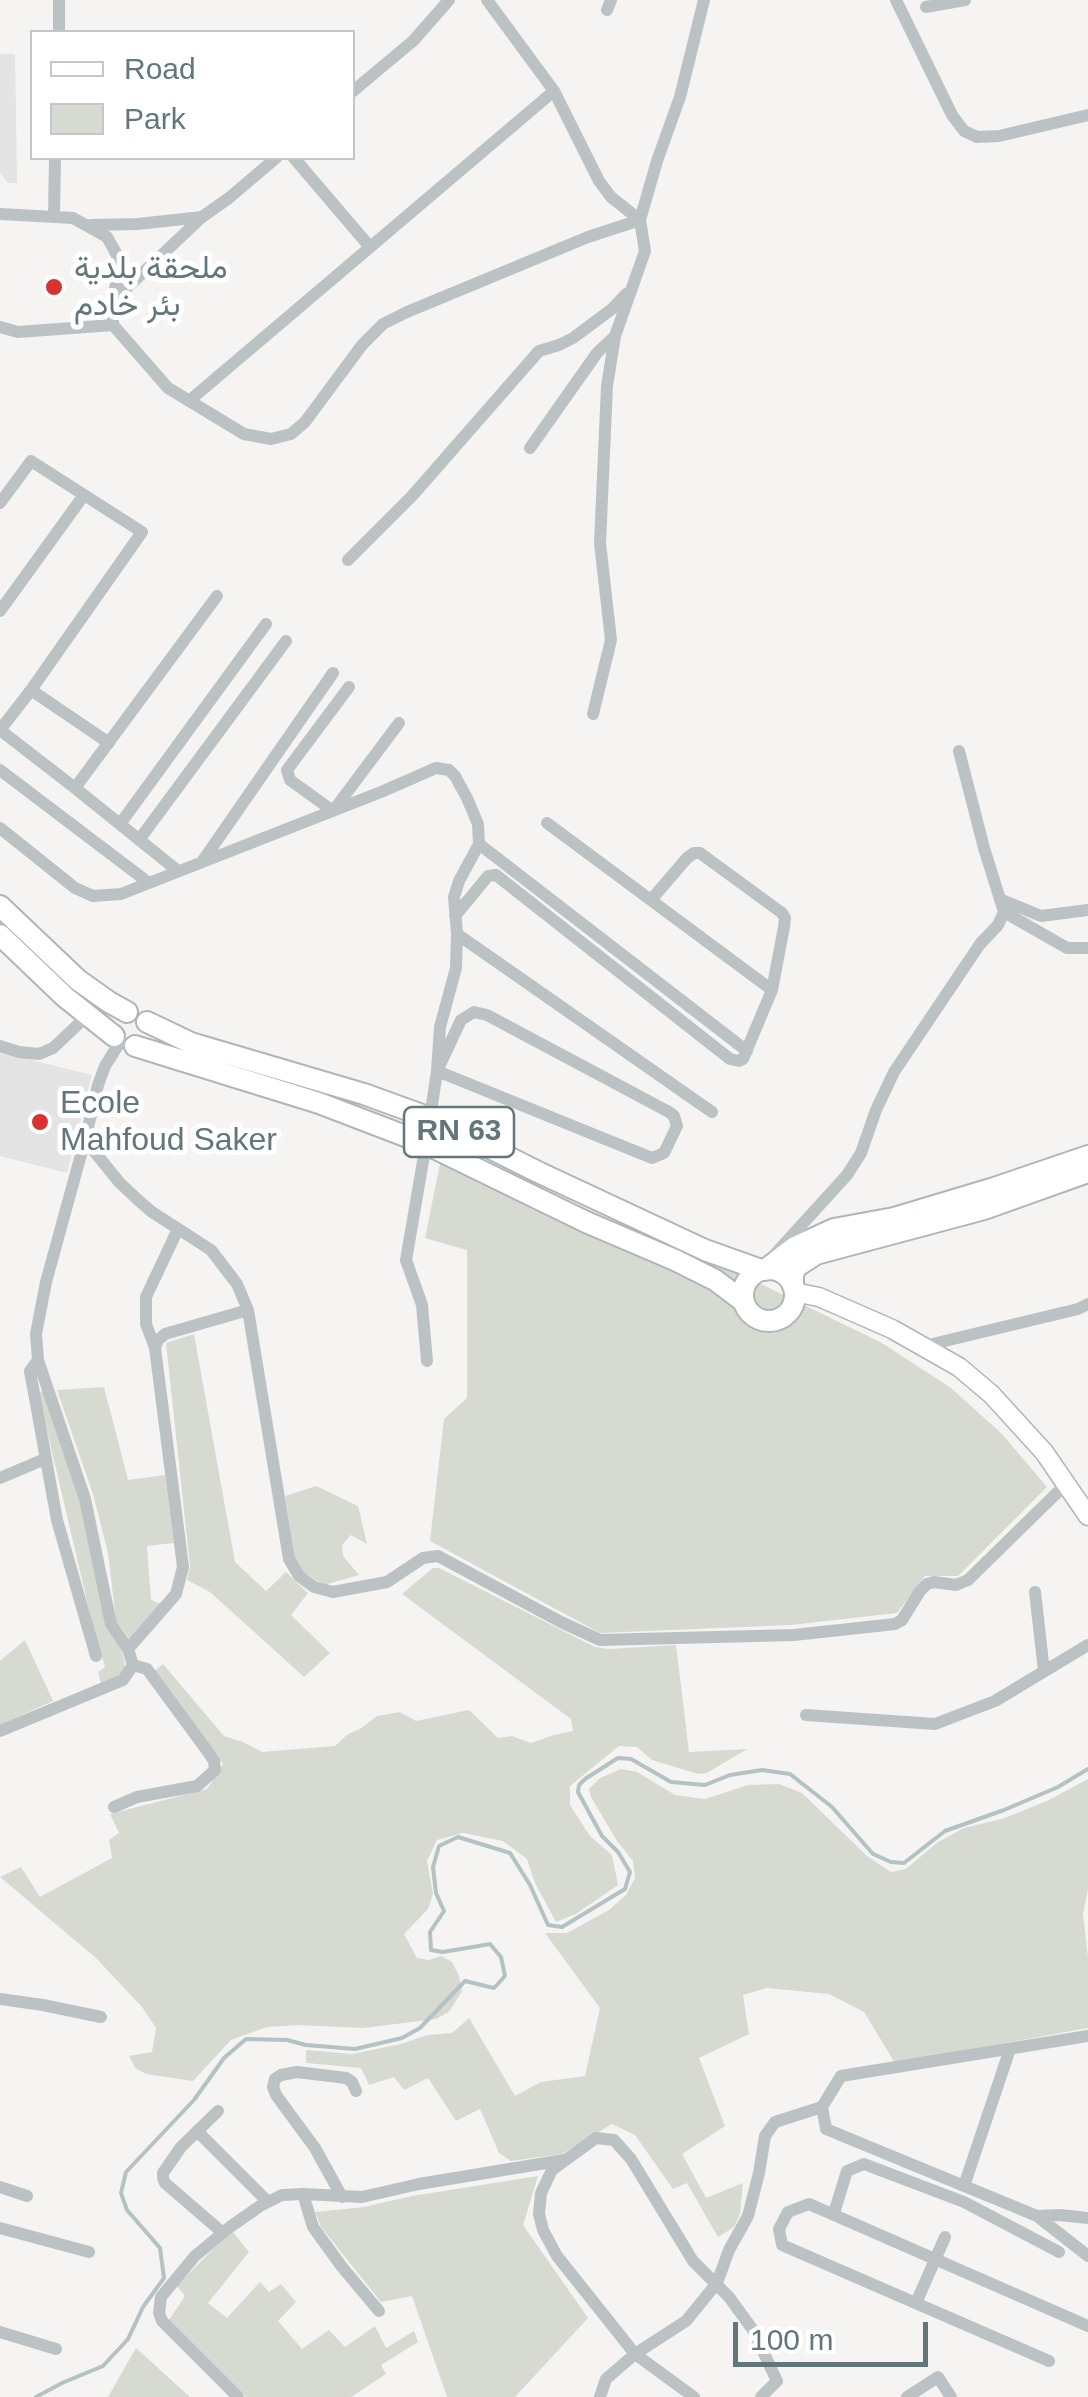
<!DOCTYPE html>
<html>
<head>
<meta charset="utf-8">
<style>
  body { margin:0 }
  #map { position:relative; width:1088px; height:2397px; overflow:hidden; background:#f5f4f2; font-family:Helvetica,sans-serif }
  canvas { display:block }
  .legend { position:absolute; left:30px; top:30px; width:325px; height:130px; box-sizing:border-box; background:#fff; border:2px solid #c0c8ca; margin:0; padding:12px 18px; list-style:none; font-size:30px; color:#62767b }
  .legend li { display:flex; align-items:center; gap:20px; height:50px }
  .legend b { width:50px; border:2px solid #c0c8ca }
  .scale { position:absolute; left:733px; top:2322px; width:195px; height:45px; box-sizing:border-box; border:5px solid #62767b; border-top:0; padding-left:12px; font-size:30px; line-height:35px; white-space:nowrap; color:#62767b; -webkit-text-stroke:8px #fff; paint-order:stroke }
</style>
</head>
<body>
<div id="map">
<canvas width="1088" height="2397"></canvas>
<ul class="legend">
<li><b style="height:12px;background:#fff"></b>Road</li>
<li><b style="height:28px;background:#d6dad1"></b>Park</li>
</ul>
<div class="scale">100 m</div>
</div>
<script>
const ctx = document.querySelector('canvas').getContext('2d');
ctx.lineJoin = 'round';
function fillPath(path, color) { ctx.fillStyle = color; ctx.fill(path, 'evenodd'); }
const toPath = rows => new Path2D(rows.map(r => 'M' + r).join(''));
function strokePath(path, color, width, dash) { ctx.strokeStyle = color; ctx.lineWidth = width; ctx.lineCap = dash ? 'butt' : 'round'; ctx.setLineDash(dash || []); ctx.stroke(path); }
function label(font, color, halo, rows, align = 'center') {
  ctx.font = font + ' Helvetica,Vazirmatn,sans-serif'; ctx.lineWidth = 10; ctx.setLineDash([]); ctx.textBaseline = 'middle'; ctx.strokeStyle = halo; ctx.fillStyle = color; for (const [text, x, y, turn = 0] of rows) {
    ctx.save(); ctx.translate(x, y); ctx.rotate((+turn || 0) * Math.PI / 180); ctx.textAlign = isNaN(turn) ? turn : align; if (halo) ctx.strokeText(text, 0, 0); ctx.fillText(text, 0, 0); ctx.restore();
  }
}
fillPath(toPath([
  [0,54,15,54,17,183,8,183,0,173],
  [0,1052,92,1075,67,1173,0,1156]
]), '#e3e4e3');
fillPath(toPath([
  [442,1154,552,1194,759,1283,882,1343,951,1388,1002,1434,1047,1487,958,1576,925,1576,897,1613,791,1625,600,1633,430,1541,444,1419,467,1398,467,1250,425,1238],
  [194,1334,235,1562,266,1591,286,1572,308,1593,291,1615,330,1653,304,1677,210,1592,187,1580,190,1566,166,1343],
  [104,1387,128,1480,165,1475,174,1543,147,1546,151,1600,161,1604,130,1640,116,1621,108,1553,93,1494,57,1390],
  [44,1391,79,1497,124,1659,125,1669,117,1677,101,1684,98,1672,105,1667,95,1635,38,1392],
  [316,1486,358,1506,367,1544,351,1535,342,1545,343,1556,359,1575,324,1585,301,1571,295,1561,285,1496],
  [433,1568,439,1568,595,1647,609,1649,676,1645,689,1752,747,1749,707,1773,698,1774,652,1760,637,1747,619,1746,570,1786,570,1805,590,1836,612,1855,618,1885,576,1914,556,1922,535,1883,527,1859,503,1841,463,1833,437,1840,427,1861,433,1894,428,1909,404,1934,417,1958,429,1960,441,1956,452,1962,459,1976,462,1991,449,2012,436,2019,363,2028,298,2025,267,2027,231,2040,193,2081,146,2074,135,2068,129,2056,152,2052,156,2028,142,2007,96,1958,0,1877,21,1867,40,1897,112,1858,109,1840,119,1833,110,1814,207,1789,223,1764,152,1673,163,1664,224,1736,243,1742,262,1752,335,1746,348,1734,360,1729,377,1716,400,1712,416,1721,469,1710,498,1738,512,1736,531,1743,554,1735,573,1731,571,1719,402,1594],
  [25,1640,53,1701,0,1725,0,1661],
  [621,1769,637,1772,675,1795,705,1799,748,1785,779,1784,802,1793,867,1856,891,1872,906,1869,938,1842,964,1828,1005,1818,1049,1800,1088,1779,1088,1890,1083,1914,1088,1957,1088,2028,895,2063,864,2012,829,1994,767,1988,743,1995,749,2034,699,2058,725,2126,682,2154,706,2198,743,2183,740,2214,734,2227,718,2237,687,2183,673,2189,635,2135,612,2124,562,2154,511,2161,499,2153,480,2109,456,2121,428,2078,404,2090,394,2077,369,2085,361,2068,306,2063,306,2050,352,2054,401,2044,427,2035,452,2033,469,2018,515,2096,541,2082,585,2076,600,2008,545,1933,567,1933,609,1910,626,1895,635,1878,633,1861,617,1841,591,1797,589,1789,600,1778],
  [538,2176,523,2225,588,2318,515,2397,447,2397,412,2296,381,2302,321,2227,315,2212,364,2207,412,2196],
  [233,2232,249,2252,208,2303,227,2318,260,2282,269,2292,281,2284,296,2302,278,2321,302,2349,329,2330,345,2347,375,2326,386,2348,414,2331,418,2342,381,2365,386,2374,351,2397,246,2397,169,2320,185,2296,177,2286,214,2248],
  [136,2348,190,2397,108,2397]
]), '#d6dad1');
strokePath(toPath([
  [36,2397,62,2383,103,2366,128,2339,143,2307,164,2278,160,2248,127,2210,121,2193,126,2172,194,2100,224,2058,246,2039,287,2040,306,2045,355,2049,402,2038,420,2028,465,1981,494,1988,505,1976,501,1957,490,1944,443,1952,431,1950,430,1932,444,1911,436,1893,433,1867,439,1846,458,1837,510,1853,530,1885,548,1925,562,1927,625,1889,630,1872,618,1852,602,1836,578,1792,579,1785,585,1779,618,1758,631,1759,671,1782,705,1785,730,1775,762,1770,790,1774,832,1807,873,1854,891,1862,904,1863,945,1831,1004,1810,1058,1787,1088,1769]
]), '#b3c2c3', 4);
const major = toPath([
  [794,1292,819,1297,892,1329,959,1367,991,1394,1044,1452,1088,1516]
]);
const highway = toPath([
  [0,906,78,980,109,1002,127,1012],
  [0,935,65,997,114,1036],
  [147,1022,191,1043,364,1094,430,1118,538,1172,705,1250,761,1270],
  [135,1046,319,1103,426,1144,586,1222,675,1260,715,1280,743,1301],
  '743 1295a26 26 0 1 1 52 0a26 26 0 1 1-52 0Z',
  [765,1270,795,1247,834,1229,894,1218,994,1188,1088,1156],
  [793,1286,793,1275,796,1267,816,1254,984,1209,1088,1172]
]);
strokePath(major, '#b0b6b8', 21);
strokePath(highway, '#b0b5b7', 24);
strokePath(toPath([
  [487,0,554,91,599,181,611,197,640,220,645,251,615,336,607,386,600,543,611,640,593,714],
  [896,0,952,115,964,131,977,137,999,136,1088,115],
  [926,7,965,0],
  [607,10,611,0],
  [59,32,59,0],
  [352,92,413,41,449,0],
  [294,158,370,247],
  [0,214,73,218,107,237,117,255,118,272,113,301,113,325,168,388,244,434,271,439,291,434,305,422,362,345,383,324,407,312,588,237,640,220,657,161,680,97,704,0],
  [54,217,55,158],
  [91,225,138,224,202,217,229,198,276,158],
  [113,301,202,217],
  [0,327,18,332,113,325],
  [189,401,554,91],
  [530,448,597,353,615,336],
  [0,503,31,461,142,532,31,690,0,730,75,788],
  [348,560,412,496,539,351,559,345,573,338,612,309,626,294],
  [0,611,84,495],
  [349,687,287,770,290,780,333,811,399,723],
  [31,690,109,743],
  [0,770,149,883],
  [547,823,772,990],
  [120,824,266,624],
  [0,828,75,888,93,896,121,894,381,792,436,768,449,770,455,776,467,798,478,824,479,844,459,881,454,897,457,934,456,968,440,1027,437,1071,430,1118],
  [139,840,286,641],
  [479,844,747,1051],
  [204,859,333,673],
  [178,871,75,788,217,596],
  [1002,900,1041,916,1088,910],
  [1004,912,1067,948,1088,948],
  [455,916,488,876,496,875,730,1059,739,1061,743,1059,772,990,784,927,785,918,782,913,700,853,694,853,687,858,651,900],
  [457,934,712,1112],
  [474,1012,487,1015,669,1112,674,1116,677,1126,664,1153,652,1158,437,1071,461,1020,474,1012],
  [0,1046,19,1052,39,1054,53,1048,87,1016],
  [85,1140,119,1182,138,1200,152,1212,211,1250,237,1284,248,1310,289,1559,299,1576,314,1587,333,1592,387,1582,423,1558,438,1556,561,1622,600,1640,794,1635,895,1624,902,1620,920,1591,927,1584,934,1582,956,1585,968,1580,1066,1484],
  [426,1144,406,1260,422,1305,427,1361],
  [776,1253,847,1175,861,1153,876,1110,894,1072,980,944,998,925,1004,912,984,848,959,751],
  [924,1346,1078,1309,1088,1304],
  [155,1348,158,1340,165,1334,248,1310],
  [38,1360,30,1371,57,1520,96,1656],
  [0,1478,45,1459],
  [1035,1592,1044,1671],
  [128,1649,176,1594,183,1567,155,1348,146,1324,146,1297,178,1229],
  [806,1715,935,1724,995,1701,1088,1645],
  [0,1731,123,1680,133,1665,128,1649,111,1624,85,1499,38,1360,36,1334,46,1282,85,1140,98,1085,105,1066,120,1042],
  [114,1807,137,1797,197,1786,215,1770,214,1761,208,1752,147,1669,133,1665],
  [0,1999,43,2005,101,2017],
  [1088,2036,841,2076,822,2107,826,2129,1037,2216,1088,2256],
  [218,2111,181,2147,163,2173,163,2178,165,2183,223,2233],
  [197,2131,268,2202],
  [964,2186,1010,2049],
  [0,2187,27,2196],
  [303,2194,313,2227,342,2267,379,2311],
  [342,2197,315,2148,276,2095,273,2087,275,2079,281,2075,297,2072,346,2078,352,2082,356,2091],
  [834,2213,847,2171,864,2164,964,2202,1059,2252],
  [1037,2216,1060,2215,1088,2218],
  [0,2228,89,2252],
  [916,2303,945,2237],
  [0,2332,56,2349],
  [1049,2361,782,2245,779,2229,788,2212,809,2204,1088,2326],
  [238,2397,162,2321,159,2313,161,2297,195,2256,230,2227,260,2206,282,2195,303,2194,362,2197,419,2184,564,2160],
  [600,2397,606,2379,635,2354,686,2321,717,2283,729,2250,748,2216,759,2173,765,2136,775,2122,822,2107],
  [694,2397,635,2354,557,2256,543,2230,539,2214,541,2193,552,2170,596,2138,614,2140,631,2159,693,2261,729,2297,753,2330,777,2381,761,2397],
  [907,2397,938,2377,951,2397]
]), '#bcc2c4', 12);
strokePath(major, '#fff', 18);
strokePath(highway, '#fff', 20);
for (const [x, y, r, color] of [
  [54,287,10,"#d63331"],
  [40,1122,10,"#d63331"]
]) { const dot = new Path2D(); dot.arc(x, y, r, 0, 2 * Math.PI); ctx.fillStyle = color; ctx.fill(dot); strokePath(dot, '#fff', 4); }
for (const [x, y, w] of [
  [459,1132,110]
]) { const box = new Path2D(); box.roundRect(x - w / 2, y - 25, w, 50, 8); ctx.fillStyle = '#fff'; ctx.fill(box); strokePath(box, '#62767b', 2.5); }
label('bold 30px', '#62767b', null, [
  ["RN 63",459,1132]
]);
label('32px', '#62767b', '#fff', [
  ["ملحقة بلدية",74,269],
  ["بئر خادم",74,306],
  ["Ecole",60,1104],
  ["Mahfoud Saker",60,1141]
], 'left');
</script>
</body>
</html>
